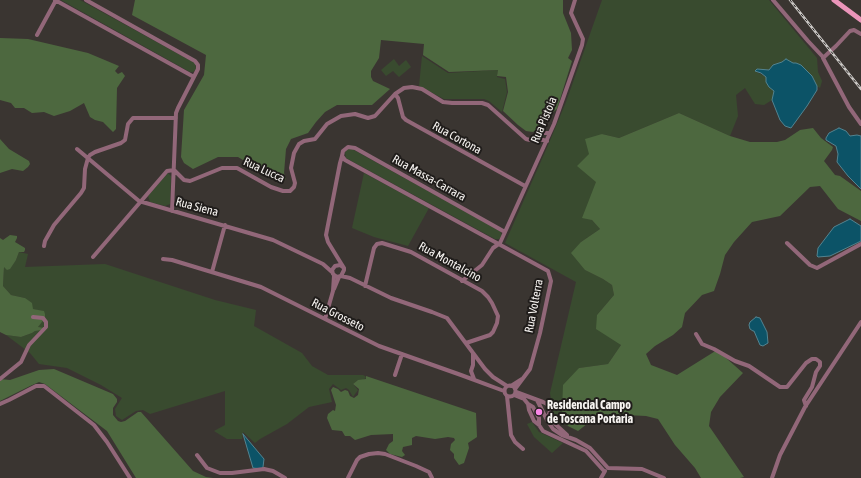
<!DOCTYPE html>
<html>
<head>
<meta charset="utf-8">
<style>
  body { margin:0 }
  canvas { display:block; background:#3a3531 }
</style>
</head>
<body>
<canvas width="861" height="478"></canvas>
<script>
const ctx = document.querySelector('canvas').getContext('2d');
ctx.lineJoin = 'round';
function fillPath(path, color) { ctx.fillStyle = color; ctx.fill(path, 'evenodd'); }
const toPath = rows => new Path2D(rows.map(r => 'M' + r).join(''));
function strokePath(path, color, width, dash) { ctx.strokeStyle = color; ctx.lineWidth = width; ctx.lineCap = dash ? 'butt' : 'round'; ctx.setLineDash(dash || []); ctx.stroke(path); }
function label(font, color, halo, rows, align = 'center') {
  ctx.font = font + ' "Asap Condensed",sans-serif'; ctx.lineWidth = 4; ctx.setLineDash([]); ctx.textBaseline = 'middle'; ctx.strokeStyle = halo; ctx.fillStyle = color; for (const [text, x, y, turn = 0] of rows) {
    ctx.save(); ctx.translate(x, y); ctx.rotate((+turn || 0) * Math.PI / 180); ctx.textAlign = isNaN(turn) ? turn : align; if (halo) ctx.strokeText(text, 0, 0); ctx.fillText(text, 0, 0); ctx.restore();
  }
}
fillPath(toPath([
  [61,0,80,0,195,63,196,69,193,72,190,72],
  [602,0,769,0,817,58,818,72,822,81,820,88,817,86,812,76,801,65,793,63,782,62,769,70,757,69,755,71,766,77,774,91,772,100,764,105,755,104,745,88,736,95,738,116,730,136,679,113,619,138,602,134,589,154,596,182,592,220,600,229,581,242,585,270,603,279,612,285,614,295,597,315,621,345,608,364,579,368,562,411,568,426,554,421,550,393,576,282,505,243,549,143,566,102],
  [422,56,448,73,498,70,497,77,505,79,507,92,502,112,489,101,484,99,444,99,419,86],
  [394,59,399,66,406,60,411,67,399,77,393,71,386,76,381,70],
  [348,149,352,149,500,231,502,235,501,237,499,239,495,239,346,158,345,152],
  [168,173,171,176,170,204,165,206,150,202,148,196],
  [364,173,429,208,408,246,374,237,352,228],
  [19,252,28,254,25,267,105,264,215,300,256,310,254,326,302,353,312,366,328,375,363,375,365,376,366,378,363,380,358,380,353,384,358,390,353,397,349,390,346,388,341,390,333,384,329,389,332,402,309,407,287,424,260,439,255,443,243,432,242,439,227,439,214,431,225,425,225,391,150,414,143,410,136,411,122,420,116,416,115,409,122,398,101,385,67,368,39,364,30,353,6,335,21,337,32,333,35,331,43,330,38,327,45,314,43,311,32,309,25,298,11,295,3,286,4,267,16,260],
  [532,422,539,432,563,443,562,444,552,453,534,437,527,424]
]), '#394b2f');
fillPath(toPath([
  [135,0,563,0,563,13,571,33,572,50,568,58,572,61,557,109,547,117,545,123,533,132,526,131,518,125,503,111,508,92,506,77,497,76,498,70,449,72,423,55,424,44,381,40,379,58,371,71,371,77,373,81,390,89,372,105,337,105,325,112,316,122,308,133,291,139,286,149,284,173,286,179,283,181,271,177,238,157,218,157,193,169,184,163,181,157,184,110,204,75,206,55,132,15],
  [0,38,28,39,88,53,119,66,115,71,118,74,122,72,125,76,117,88,116,129,113,132,103,122,95,120,90,117,84,103,70,111,54,116,44,112,32,113,24,108,15,108,11,103,0,100],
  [679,113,730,136,750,142,777,142,785,140,800,130,813,128,821,138,833,147,832,150,824,161,835,175,840,176,861,191,861,221,838,209,820,186,810,187,780,216,752,222,734,242,725,255,720,274,714,291,702,295,685,313,682,327,673,335,655,346,646,354,651,365,677,375,717,350,743,373,720,397,711,412,709,426,744,477,740,478,701,478,695,468,675,445,658,419,646,416,626,415,611,419,592,420,578,431,568,426,562,411,563,385,579,368,608,364,621,345,596,329,597,315,614,295,612,285,603,279,585,270,571,253,581,242,600,229,592,220,582,218,596,182,577,166,589,154,585,139,602,134,619,138],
  [0,139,9,149,29,161,30,164,28,167,23,171,12,169,0,173],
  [10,235,17,236,17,238,15,242,25,248,25,250,24,252,19,252,16,260,10,269,7,270,4,267,3,286,11,295,25,298,32,303,33,309,44,311,45,314,45,318,38,327,44,328,43,330,35,331,32,333,21,337,6,335,0,332,0,238,3,240],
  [54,369,113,394,117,399,117,402,113,408,113,415,118,421,121,422,125,421,138,412,141,412,193,471,206,477,213,478,136,478,107,431,45,384,39,382,30,386,0,401,0,379,10,380,39,370],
  [366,376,476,413,477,437,468,443,469,448,464,463,459,465,454,458,454,454,450,450,451,444,455,440,454,438,448,437,435,439,416,436,412,438,412,445,403,447,402,451,405,455,402,457,390,454,386,450,389,444,393,441,393,434,371,435,355,440,350,436,345,436,342,431,332,430,327,418,328,414,333,410,335,411,336,405,331,390,333,387,338,389,341,392,345,390,348,391,350,396,354,398,358,395,359,389,353,384,358,380,366,379]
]), '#4d683f');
const water = toPath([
  [786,59,793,63,796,63,801,65,812,76,817,86,817,90,807,106,791,128,785,126,780,120,772,100,774,91,769,87,766,82,766,77,761,73,755,71,757,69,769,70,773,65,782,62,786,59],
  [839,128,846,131,850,136,857,135,861,136,861,189,848,176,837,162,838,154,836,146,826,140,826,138,829,133,839,128],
  [850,219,861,226,861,241,830,256,818,257,817,256,818,248,834,227,850,219],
  [756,317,760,318,767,332,768,343,763,346,760,345,754,331,753,331,750,329,749,325,750,322,756,317],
  [243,434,264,459,263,467,262,469,253,468,243,434]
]);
fillPath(water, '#0c5367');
strokePath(water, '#528390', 1);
strokePath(toPath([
  [55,0,194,77],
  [86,0,195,61,198,65,198,69,178,108,176,113,172,211],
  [773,0,808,41,823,57],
  [861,34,854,30,850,31,836,46,823,58,849,107,861,124],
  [37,35,56,0],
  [395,94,398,98,403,117,406,120,525,186],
  [533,140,543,133,550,133],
  [77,149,139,201,273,240,323,264,332,272],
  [342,156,340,163,326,235,328,242,339,260,344,268,344,270,341,276,337,277,333,274,332,270,335,266,340,265,344,268],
  [505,232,355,148,348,147,343,151,342,156,345,160,548,271,551,281,540,333,530,369,515,389],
  [787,243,810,265,817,268,861,244],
  [44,246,45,241,54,225,81,193,84,188,85,169,88,158,90,155,95,152,121,143,125,140,128,124,133,118,176,118],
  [93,257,167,171,174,170,184,180,190,181,222,168,237,168,271,187,283,191,290,191,294,187,295,183,291,168,294,153,299,144,304,141,315,139,327,124,341,116,355,114,368,118,375,116,395,94,404,88,412,87,422,89,443,102,452,103,482,103,488,105,526,139,530,140,539,139,547,141],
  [163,259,172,260,261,287,379,346,461,375,504,391],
  [212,272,225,225],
  [341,276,350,278,391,298,432,312,447,318,485,369,493,377,507,386],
  [462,281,482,265,493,248,500,243,554,124,582,45,583,39,571,13,575,0],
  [365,286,374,248,377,244,382,243,411,252,482,291,488,297,492,303,498,316,497,323,493,332,490,335,466,343],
  [334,289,339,277],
  [325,319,333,291,334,276],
  [696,334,702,344,714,349,735,361,749,366,780,387,787,387,806,363,812,359,816,359,820,362,820,366,816,372,812,387,804,400,806,406],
  [473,353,473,365,471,371,474,379],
  [395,375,402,354],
  [0,379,21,362,29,345,46,327,46,322,43,318,33,317],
  '504.5 391a5.5 5.5 0 1 1 11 0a5.5 5.5 0 1 1-11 0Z',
  [511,386,522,379],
  [516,392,543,402,547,404,550,411,547,420,553,429,562,435,576,440,590,448,608,468],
  [514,395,524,399,528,404,529,410,534,421,539,425,543,431,586,451,604,471],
  [507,396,511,435,515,442,523,449],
  [537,400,547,420],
  [0,404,9,400,36,386,44,386,94,425,107,442,130,478],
  [528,404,533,407,539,418,539,425],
  [549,416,554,423,567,435],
  [197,455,207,468,220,473,232,473,264,469,273,471,285,478],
  [608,468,642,469,664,478],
  [348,478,357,460,360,457,369,454,378,453,385,454,416,466,429,472,432,478],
  [601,478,605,471],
  [772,478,780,455,805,407,861,322]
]), '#926779', 4);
strokePath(toPath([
  [834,0,861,20]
]), '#eb95ba', 5);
const rail = toPath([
  [790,0,861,89]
]);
strokePath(rail, '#cdcac7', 2.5);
strokePath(rail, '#201d1b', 1, [3]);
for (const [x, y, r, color] of [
  [539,412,4,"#fa87e6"]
]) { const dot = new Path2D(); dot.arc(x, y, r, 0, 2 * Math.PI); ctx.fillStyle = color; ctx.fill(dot); strokePath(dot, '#201d1b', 1.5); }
label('12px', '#f7f4f1', '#201d1b', [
  ["Rua Pistoia",544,120,-67],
  ["Rua Cortona",457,138,29],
  ["Rua Lucca",264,170,25],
  ["Rua Massa-Carrara",429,178,29],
  ["Rua Siena",197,207,15],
  ["Rua Montalcino",450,262,29],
  ["Rua Volterra",534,306,-79],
  ["Rua Grosseto",338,315,27]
]);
label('bold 12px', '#f7f4f1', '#201d1b', [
  ["Residencial Campo",547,405],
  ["de Toscana Portaria",547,419]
], 'left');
</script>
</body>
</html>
